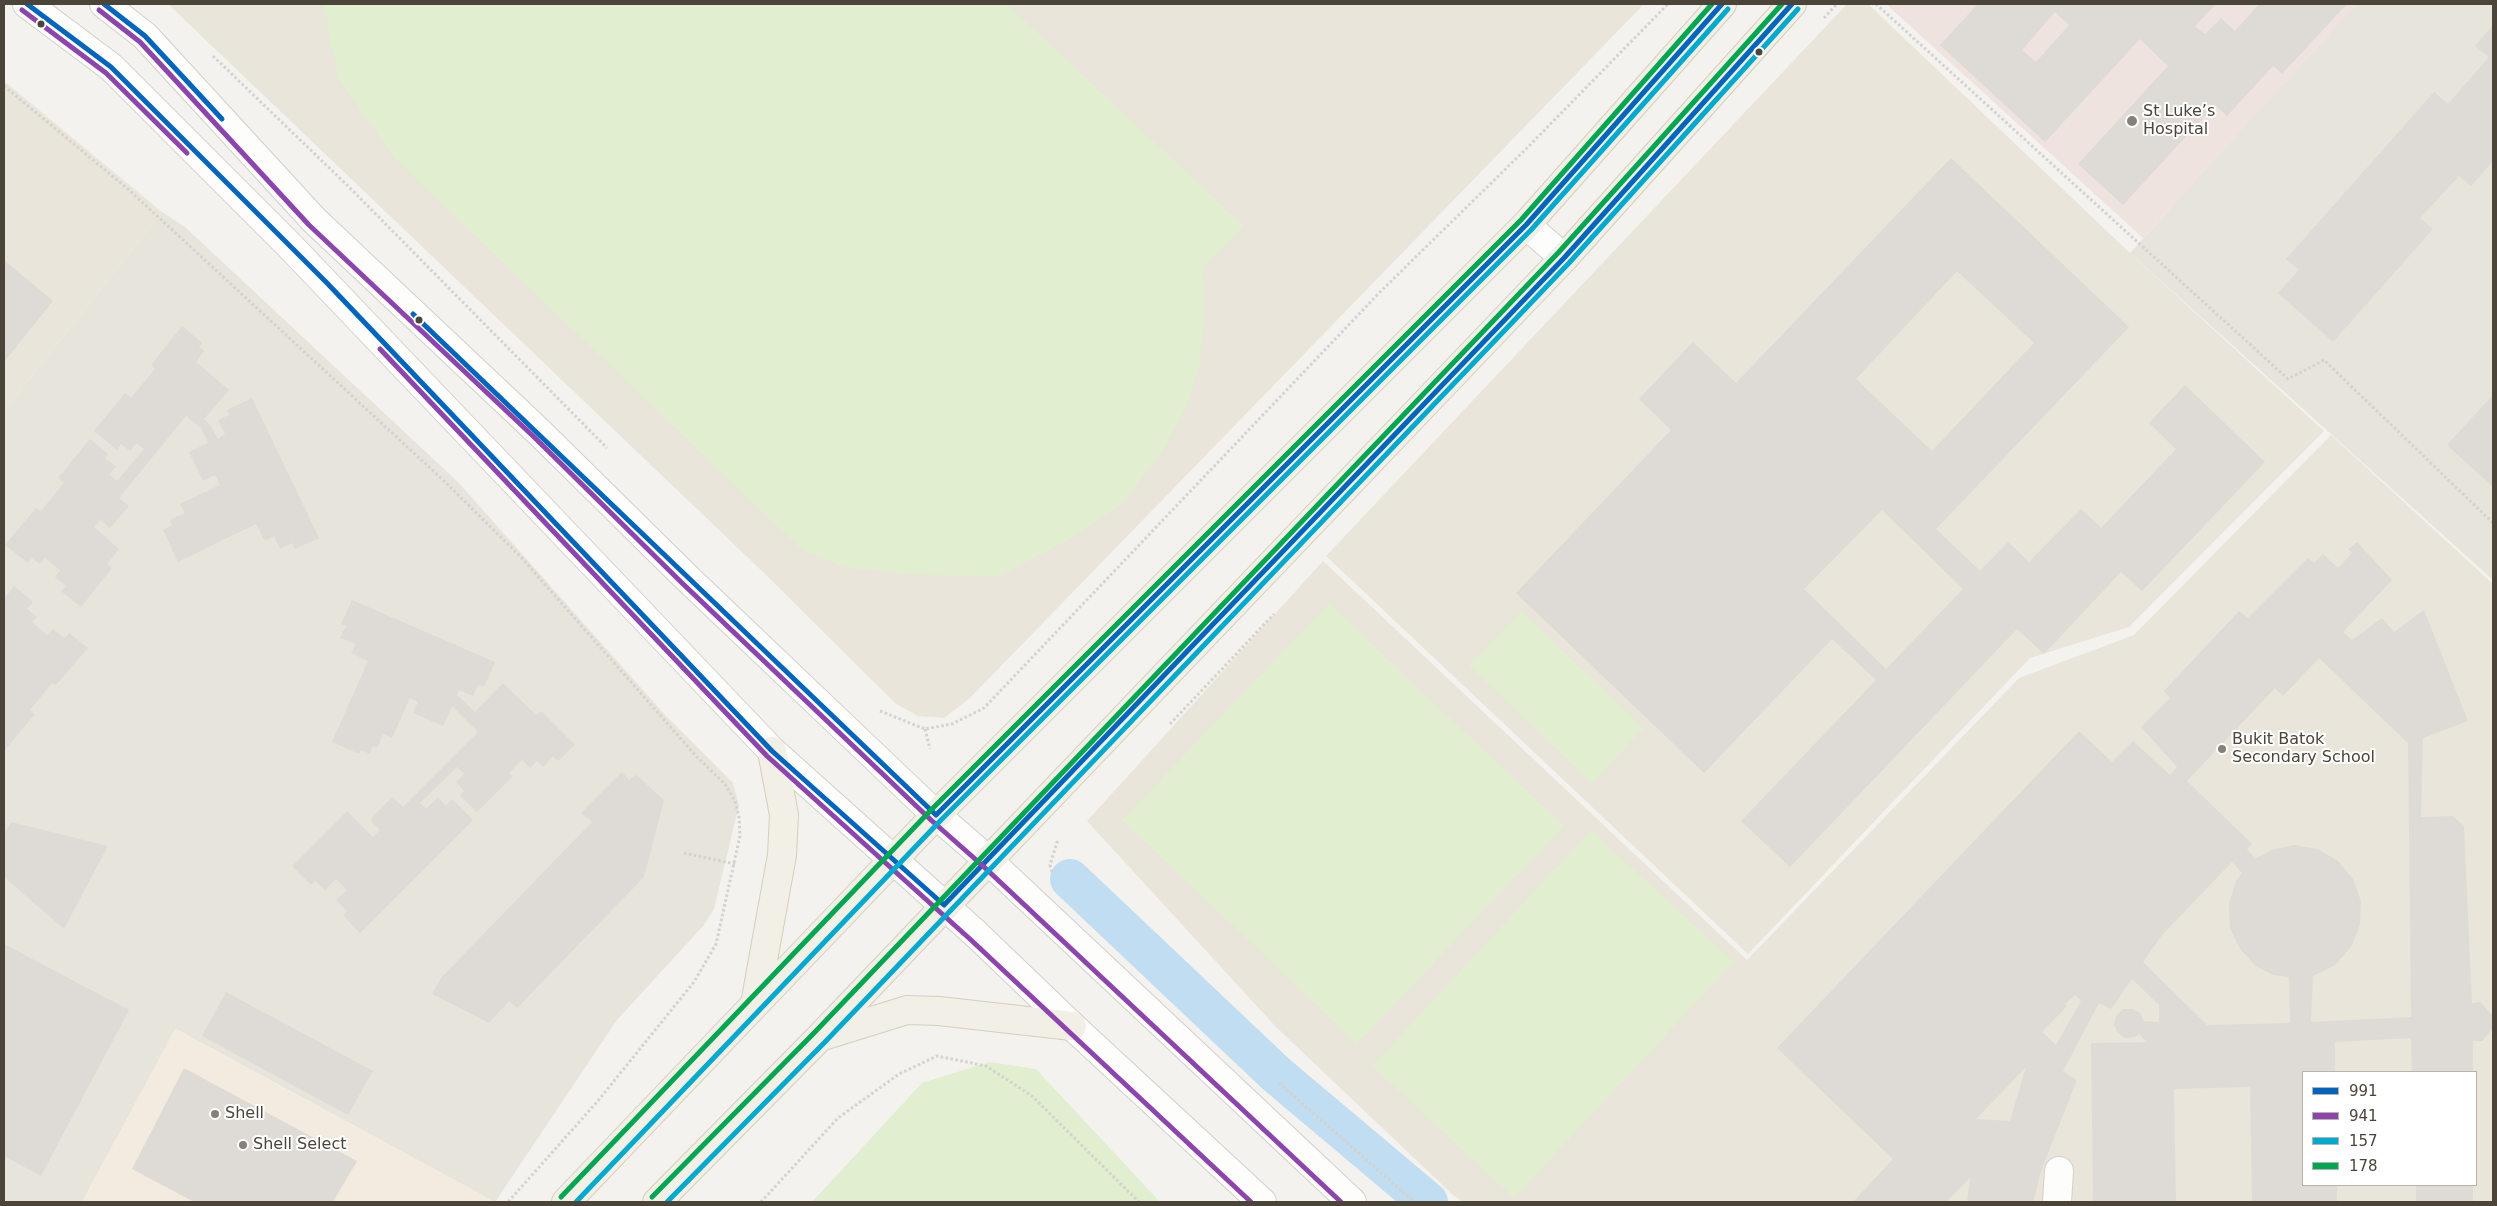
<!DOCTYPE html>
<html>
<head>
<meta charset="utf-8">
<style>
  body { margin:0 }
  #map { position:relative; width:2497px; height:1206px; overflow:hidden; background:#f4f2ee; font-family:"DejaVu Sans",sans-serif }
  canvas { display:block }
  .frame { position:absolute; inset:0; border:5px solid #4b4439; pointer-events:none }
  .legend { position:absolute; left:2302px; top:1071px; width:175px; height:115px; box-sizing:border-box; background:#fff; border:1px solid #b7b4b0; margin:0; padding:6px 9px; list-style:none; font-size:15px; color:#4b4439 }
  .legend li { display:flex; align-items:center; gap:10px; height:25px }
  .legend b { width:25px; border:1px solid #b7b4b0 }
</style>
</head>
<body>
<div id="map">
<canvas width="2497" height="1206"></canvas>
<div class="frame"></div>
<ul class="legend">
<li><b style="height:6px;background:#0065bd"></b>991</li>
<li><b style="height:6px;background:#8e44ad"></b>941</li>
<li><b style="height:6px;background:#00a9ce"></b>157</li>
<li><b style="height:6px;background:#00a651"></b>178</li>
</ul>
</div>
<script>
const ctx = document.querySelector('canvas').getContext('2d');
ctx.lineJoin = 'round';
function fillPath(path, color) { ctx.fillStyle = color; ctx.fill(path, 'evenodd'); }
const toPath = rows => new Path2D(rows.map(r => 'M' + r).join(''));
function strokePath(path, color, width, dash) { ctx.strokeStyle = color; ctx.lineWidth = width; ctx.lineCap = dash ? 'butt' : 'round'; ctx.setLineDash(dash || []); ctx.stroke(path); }
function label(font, color, halo, rows, align = 'center') {
  ctx.font = font + ' "DejaVu Sans",sans-serif'; ctx.lineWidth = 4; ctx.setLineDash([]); ctx.textBaseline = 'middle'; ctx.strokeStyle = halo; ctx.fillStyle = color; for (const [text, x, y, turn = 0] of rows) {
    ctx.save(); ctx.translate(x, y); ctx.rotate((+turn || 0) * Math.PI / 180); ctx.textAlign = isNaN(turn) ? turn : align; if (halo) ctx.strokeText(text, 0, 0); ctx.fillText(text, 0, 0); ctx.restore();
  }
}
fillPath(toPath([
  [2354,4,2493,4,2493,580,2130,253],
  [162,212,185,227,458,482,667,717,733,783,739,805,714,909,704,925,617,1020,495,1202,176,1029,82,1202,4,1202,4,411]
]), '#e7e4dc');
fillPath(toPath([
  [175,1029,495,1202,82,1202]
]), '#f3ebdf');
fillPath(toPath([
  [168,4,1644,4,970,698,944,718,918,716,896,704,764,573],
  [1847,4,1868,4,2130,253,2324,431,2129,627,2030,658,1748,954,1326,556],
  [4,81,162,212,4,411],
  [2331,435,2493,584,2493,1202,1463,1202,1453,1195,1275,1026,1087,821,1323,561,1747,960,2019,678,2134,635],
  [2303,1072,2476,1072,2476,1185,2303,1185]
]), '#eae5da');
fillPath(toPath([
  [1886,4,2358,4,2143,238]
]), '#eee3df');
fillPath(toPath([
  [322,4,1007,4,1244,226,1203,268,1205,310,1201,360,1186,407,1163,450,1124,502,1069,540,999,576,920,575,846,568,802,550,395,159,339,79],
  [1329,603,1564,826,1357,1044,1122,820],
  [1521,611,1644,728,1592,783,1469,666],
  [1591,830,1734,962,1514,1198,1372,1066],
  [989,1062,1036,1069,1160,1202,812,1202,922,1083]
]), '#e1eecf');
strokePath(toPath([
  [1070,879,1276,1074,1428,1202]
]), '#c0ddf1', 40);
fillPath(toPath([
  [1978,4,2216,4,2195,26,2205,34,2221,18,2235,31,2259,4,2347,4,2282,74,2273,66,2227,116,2215,105,2123,205,2078,164,2168,66,2140,39,2045,142,1940,45],
  [2055,12,2069,25,2036,62,2022,50],
  [2493,25,2493,161,2471,186,2459,176,2420,218,2433,229,2333,342,2278,293,2299,270,2286,259,2434,92,2448,104,2489,57,2475,46],
  [1951,158,2129,327,1936,529,1980,571,2008,542,2029,562,2081,509,2101,528,2176,449,2149,423,2185,385,2265,462,2142,591,2121,572,2044,654,2017,629,1790,867,1741,821,1876,680,1832,639,1704,773,1516,593,1671,430,1639,399,1693,342,1736,383],
  [1957,271,2034,343,1932,451,1856,379],
  [1882,510,1963,589,1886,669,1804,589],
  [4,260,53,301,4,362],
  [182,326,202,343,199,347,204,351,196,362,229,390,204,419,211,426,218,439,225,434,218,420,229,415,227,410,252,398,319,538,295,549,292,543,280,549,274,536,265,541,256,524,178,562,163,530,172,525,170,520,185,513,180,504,220,485,215,475,203,481,189,452,208,443,201,428,186,416,119,498,129,506,110,528,100,520,94,527,119,549,107,564,112,568,81,607,61,591,66,586,55,577,60,570,45,558,40,564,32,558,28,563,5,545,36,508,41,511,64,483,58,478,90,439,108,454,105,458,116,467,109,474,117,481,144,449,136,443,130,451,121,444,117,450,94,431,125,393,131,398,155,369,151,365],
  [2493,395,2493,487,2447,445],
  [2357,542,2392,580,2343,632,2352,640,2382,618,2394,632,2424,610,2468,721,2423,738,2421,817,2453,816,2464,826,2472,1003,2480,1002,2493,1016,2493,1028,2482,1041,2473,1041,2473,1072,2412,1072,2411,1038,2335,1042,2335,1072,2303,1072,2303,1185,2337,1185,2337,1202,2252,1202,2250,1087,2174,1089,2176,1202,2093,1202,2091,1043,2147,1042,2139,1034,2135,1037,2125,1038,2118,1033,2114,1025,2116,1016,2123,1009,2133,1009,2140,1013,2144,1021,2159,1022,2159,1005,2132,979,2111,1009,2099,1003,2063,1071,2077,1080,2041,1171,2033,1202,1967,1202,1970,1178,1946,1202,1853,1202,1893,1159,1777,1048,2079,731,2112,762,2133,741,2170,775,2177,767,2141,727,2170,698,2164,691,2239,611,2248,618,2308,558,2314,563,2323,554,2338,568,2352,553,2348,549],
  [2319,658,2408,743,2411,1017,2311,1022,2313,976,2335,965,2351,947,2360,925,2361,901,2353,879,2338,861,2318,849,2294,845,2271,850,2255,859,2247,849,2252,844,2187,781,2275,688,2283,696],
  [2232,862,2242,873,2236,881,2229,904,2230,928,2240,949,2256,966,2273,975,2289,977,2290,1023,2207,1025,2143,962,2162,935],
  [2075,995,2081,1001,2056,1045,2042,1032,2067,1006,2065,1004],
  [2026,1067,2010,1121,1976,1119],
  [14,586,33,602,27,609,37,617,32,622,47,635,53,629,65,638,69,633,88,648,56,685,52,683,30,710,35,714,4,751,4,599],
  [352,600,495,662,484,687,478,685,473,696,459,690,457,695,475,712,503,683,536,715,541,711,575,745,558,761,553,756,543,767,537,761,530,768,522,760,509,773,512,777,477,812,460,796,464,791,456,782,464,774,457,767,420,803,426,809,438,797,446,806,452,799,473,820,360,933,343,915,347,911,336,900,347,890,336,879,325,890,315,881,311,885,292,866,347,811,373,837,380,830,370,820,392,797,403,807,478,732,452,706,443,726,413,713,418,702,410,698,392,738,383,734,377,748,373,746,370,754,361,750,359,754,332,742,368,661,351,653,356,644,340,638,346,626,341,624],
  [622,772,629,780,636,775,664,800,644,877,517,1008,509,1001,489,1023,432,994,441,978,592,822,581,813],
  [11,822,108,846,64,929,4,877,4,834],
  [4,944,129,1010,41,1176,4,1156],
  [226,992,373,1071,348,1115,202,1036],
  [184,1068,357,1161,333,1202,194,1202,132,1169],
  [2416,1185,2473,1185,2473,1202,2416,1202]
]), '#dedbd6');
const minor = toPath([
  [27,4,111,67,289,245,772,751,976,934,1072,1026,1262,1202],
  [104,4,145,36,314,220,539,432,686,577,936,815,988,860,1352,1202],
  [1526,225,1564,258],
  [2057,1202,2059,1171]
]);
const major = toPath([
  [755,1004,782,855,784,815,772,751],
  [820,1037,907,1010,939,1011,1072,1026],
  [566,1202,936,815,1526,225,1722,4],
  [657,1202,819,1038,1564,258,1792,4]
]);
strokePath(minor, '#d2d0cb', 30);
strokePath(major, '#d6cebb', 30);
strokePath(toPath([
  [1876,4,2288,379,2324,360,2493,523],
  [1824,18,1837,4],
  [213,56,348,186,607,448],
  [4,86,129,190,442,479,520,556,696,756,725,784,735,801,739,817,740,836,716,944,694,982,597,1102,508,1202],
  [880,711,925,729,952,724,984,708,1380,292,1525,150,1668,4],
  [1170,724,1274,614],
  [925,729,930,749],
  [684,853,735,864],
  [1052,872,1050,865,1058,839],
  [1279,1083,1414,1202],
  [761,1202,838,1118,899,1074,937,1056,986,1066,1032,1096,1139,1202]
]), '#d3d2cc', 3, [2.5, 2.5]);
strokePath(minor, '#fdfdfc', 28);
strokePath(major, '#f2efe6', 28);
strokePath(toPath([
  [27,4,111,67,327,283,772,751,944,905,1564,258,1792,4],
  [104,4,145,36,222,119],
  [413,314,936,815,1526,225,1722,4]
]), '#0065bd', 5);
strokePath(toPath([
  [22,10,106,73,187,153],
  [99,10,140,42,309,225,534,437,681,582,931,820,983,866,1341,1202],
  [380,349,767,756,971,940,1251,1202]
]), '#8e44ad', 5);
strokePath(toPath([
  [576,1202,941,820,1531,230,1728,9],
  [667,1202,824,1043,1569,263,1798,9]
]), '#00a9ce', 5);
strokePath(toPath([
  [561,1197,931,810,1521,220,1712,4],
  [652,1197,814,1033,1558,253,1782,4]
]), '#00a651', 5);
for (const [x, y, r, color] of [
  [41,24,4.5,"#4b4439"],
  [1759,52,4.5,"#4b4439"],
  [2132,121,6,"#868178"],
  [419,320,4.5,"#4b4439"],
  [2222,749,5,"#868178"],
  [215,1114,5,"#868178"],
  [243,1145,5,"#868178"]
]) { const dot = new Path2D(); dot.arc(x, y, r, 0, 2 * Math.PI); ctx.fillStyle = color; ctx.fill(dot); strokePath(dot, '#fff', 2); }
label('16px', '#4b4439', '#fff', [
  ["St Luke’s",2143,112],
  ["Hospital",2143,130],
  ["Bukit Batok",2232,740],
  ["Secondary School",2232,758],
  ["Shell",225,1114],
  ["Shell Select",253,1145]
], 'left');
</script>
</body>
</html>
